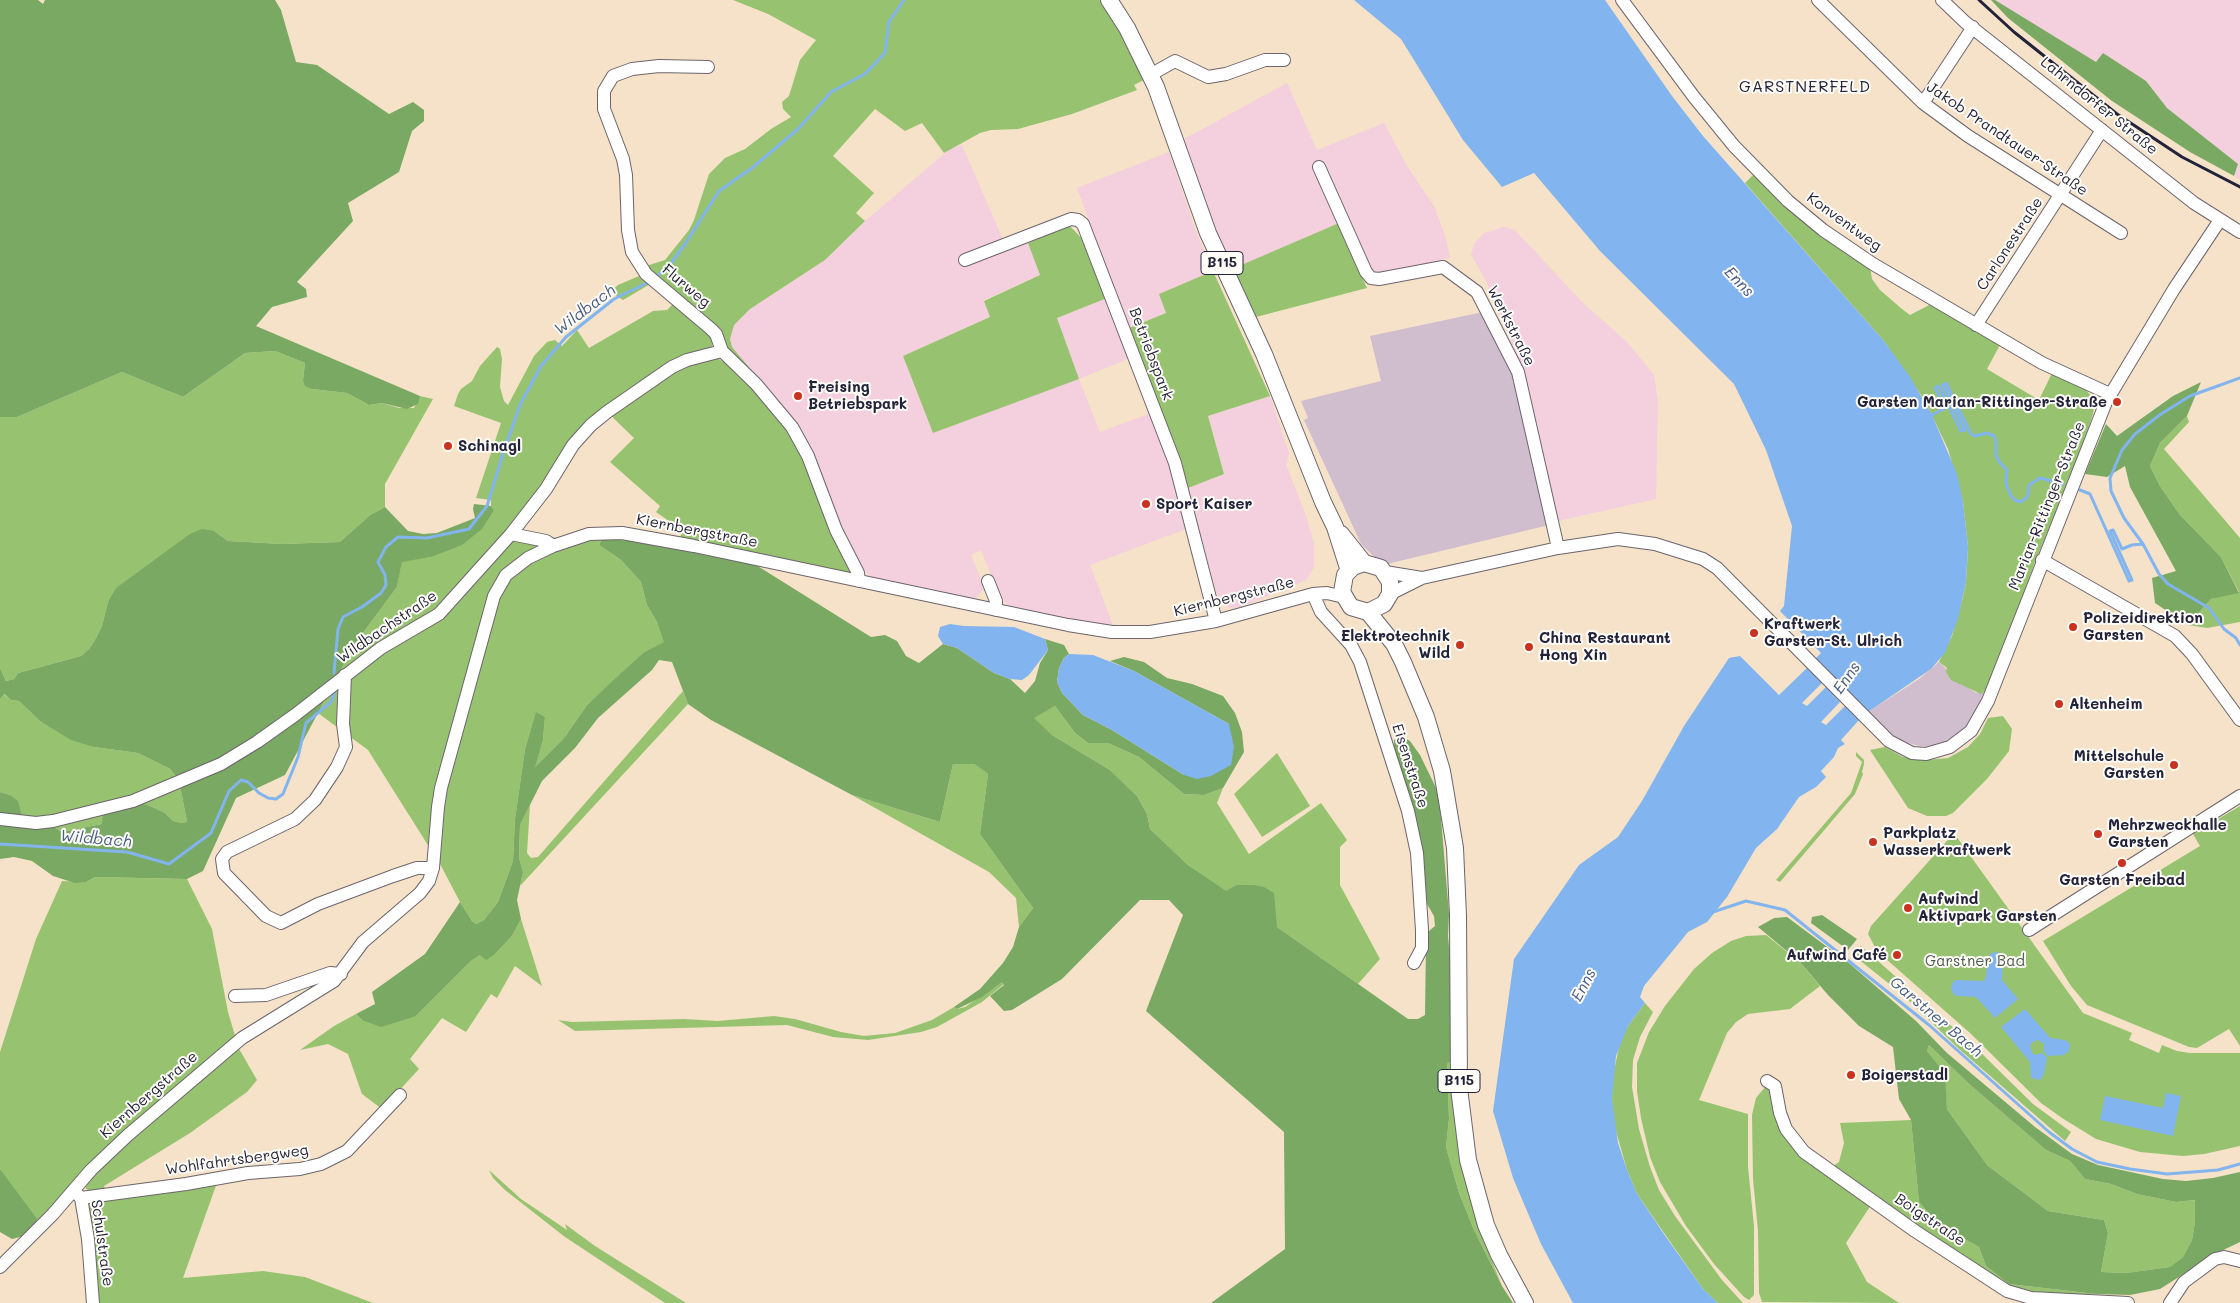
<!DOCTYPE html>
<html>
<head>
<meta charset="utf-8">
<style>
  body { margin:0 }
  canvas { display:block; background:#f5e2c8 }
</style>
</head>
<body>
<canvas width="2240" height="1303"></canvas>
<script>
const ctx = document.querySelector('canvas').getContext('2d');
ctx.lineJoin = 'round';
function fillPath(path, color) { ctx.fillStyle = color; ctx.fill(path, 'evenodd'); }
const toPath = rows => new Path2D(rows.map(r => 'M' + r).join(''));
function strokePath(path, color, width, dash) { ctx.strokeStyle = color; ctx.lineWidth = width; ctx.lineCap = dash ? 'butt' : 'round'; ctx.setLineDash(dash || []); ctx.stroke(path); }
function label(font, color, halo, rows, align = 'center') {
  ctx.font = font + ' Mali,sans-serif'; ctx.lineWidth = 4; ctx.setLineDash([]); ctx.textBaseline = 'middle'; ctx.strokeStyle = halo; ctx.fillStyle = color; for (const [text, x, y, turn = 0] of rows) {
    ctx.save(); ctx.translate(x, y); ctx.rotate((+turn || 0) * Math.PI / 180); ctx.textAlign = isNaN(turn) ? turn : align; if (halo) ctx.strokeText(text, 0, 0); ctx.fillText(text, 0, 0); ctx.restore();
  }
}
fillPath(toPath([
  [1995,0,2240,0,2240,179,2234,176,2237,164,2167,108,2146,81,2103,53,2096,62],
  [1287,83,1317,150,1384,123,1406,164,1435,208,1445,236,1450,258,1378,274,1369,268,1339,223,1232,269,1208,214,1184,139],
  [962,145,1008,251,1028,243,1040,275,984,300,990,317,903,356,933,433,1078,378,1057,318,1107,298,1130,358,1079,379,1100,432,1151,413,1172,469,1189,528,1090,565,1113,625,1015,610,1008,606,998,592,981,550,971,555,982,582,983,590,976,598,968,598,871,577,862,569,764,385,732,347,730,339,734,325,750,309,825,260,865,221,950,149],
  [1169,152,1197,234,1213,271,1160,294,1166,313,1129,328,1077,188],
  [1504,227,1515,230,1583,303,1627,342,1654,375,1658,401,1656,499,1558,521,1521,366,1486,281,1471,255,1474,244,1484,233],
  [1270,396,1289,453,1286,464,1306,516,1314,543,1314,567,1306,580,1241,607,1230,608,1221,603,1218,598,1188,488,1224,474,1208,416]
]), '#f4cfdd');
fillPath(toPath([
  [1483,312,1513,366,1549,525,1383,565,1361,544,1304,420,1308,418,1301,401,1381,381,1370,336],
  [1939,662,1961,683,1976,693,1986,690,1971,723,1958,737,1934,747,1919,746,1901,741,1892,736,1868,712,1919,679]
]), '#d0bdcd');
fillPath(toPath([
  [733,0,1102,0,1118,24,1146,79,1134,85,1137,90,1072,114,1018,129,991,130,980,133,944,153,922,123,905,131,875,109,833,156,874,193,856,213,865,221,825,260,750,309,734,325,730,339,732,347,764,385,736,359,722,340,722,330,646,266,665,260,689,230,694,220,709,174,725,158,745,149,771,129,791,117,783,109,782,102,789,96,800,60,816,40,768,14],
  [1755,173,1870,267,1872,279,1880,290,1902,309,1910,315,1933,303,1969,328,2000,345,1987,369,2039,400,2052,373,2084,388,2095,400,2093,414,2080,454,2035,562,1998,664,1986,690,1981,694,1951,680,1946,672,1947,668,1939,662,1952,636,1962,601,1966,582,1968,547,1963,501,1948,449,1925,401,1884,341,1745,183],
  [1339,223,1349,250,1367,288,1256,317,1232,269],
  [1070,226,1085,242,1107,298,1057,318,1079,379,933,433,903,356,990,317,984,301,1040,275,1028,243],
  [1213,271,1270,396,1208,416,1224,474,1188,488,1129,328,1166,313,1159,294],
  [639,276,646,278,652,283,623,300,613,294,612,290,618,285],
  [675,302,713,339,712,346,705,352,709,358,719,359,741,373,794,436,853,572,849,575,679,539,683,531,656,512,660,506,610,462,634,438,603,408,511,528,561,539,502,576,431,850,368,750,318,713,354,645,397,587,402,561,431,557,494,510,491,506,491,500,476,498,501,423,454,406,458,394,461,389,472,381,480,366,497,347,500,349,502,359,500,387,504,401,508,405,534,356,547,342,555,340,562,346,577,330,589,348,653,311,667,310],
  [275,351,305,363,303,380,312,389,347,393,369,405,382,403,399,408,414,408,420,396,433,399,385,484,385,507,370,515,340,542,282,544,228,541,214,531,108,602,102,626,96,638,89,649,81,656,18,673,14,679,6,681,0,668,0,417,17,417,122,372,183,397,245,353],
  [2187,416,2189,422,2164,449,2240,538,2240,622,2207,628,2188,625,2211,599,2239,592,2221,557,2180,515,2160,486,2150,466,2160,443],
  [602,539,599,545,621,560,641,582,647,605,657,622,665,642,644,652,587,705,564,738,534,768,543,740,545,717,536,713,525,749,515,819,513,861,498,902,484,920,476,924,472,921,460,902,438,860,442,809,448,782,474,682,505,581,541,557,588,540],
  [683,691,688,704,520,886,523,872,519,858,520,825,530,805,527,853,531,858,538,857],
  [3,694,11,700,19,701,40,721,94,747,138,753,170,769,179,780,187,822,181,823,173,821,165,813,148,805,102,824,62,832,51,825,24,824,10,795,0,792,0,699],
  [1055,706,1075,733,1088,743,1108,743,1139,757,1184,794,1204,795,1223,788,1217,803,1249,854,1321,803,1347,840,1340,847,1340,885,1380,959,1358,984,1277,927,1254,885,1236,885,1226,892,1188,865,1150,829,1147,814,1137,796,1110,770,1052,735,1033,718],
  [2003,716,2012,729,2009,751,1987,779,1953,813,1946,816,1927,816,1908,808,1870,750,1885,747,1903,757,1926,760,1948,758,1968,747,1980,734,1988,718],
  [1856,752,1864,760,1864,764,1862,772,1863,774,1855,794,1780,882,1776,880,1851,793,1862,762,1856,756],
  [1277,753,1310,806,1262,837,1234,794],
  [953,764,974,764,988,774,980,834,1033,908,1019,927,1016,898,989,872,852,795,940,822],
  [2240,806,2240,1046,2229,1029,2197,1048,2189,1047,2087,1005,2071,986,2043,941,2200,846,2193,834],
  [1954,833,2083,1013,2132,1033,2129,1040,2159,1053,2162,1045,2177,1051,2190,1053,2240,1053,2240,1146,2204,1154,2183,1156,2140,1152,2096,1139,2062,1118,2041,1103,1970,1033,1877,951,1868,934,1871,926],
  [95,877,187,879,212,929,228,1012,236,1039,35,1226,0,1169,0,1052,36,939,62,881,86,882],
  [521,919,542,986,515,966,497,998,491,994,466,1032,442,1018,410,1059,419,1069,382,1109,362,1094,348,1054,328,1044,300,1050,334,1026,356,1014,362,1020,416,1016,471,961,480,955,495,954,512,936],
  [1766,935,1800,962,1820,986,1790,1009,1748,1014,1736,1022,1727,1033,1699,1100,1748,1114,1748,1167,1754,1226,1754,1295,1749,1300,1744,1297,1714,1264,1686,1226,1660,1182,1650,1157,1641,1118,1637,1091,1637,1063,1649,1032,1665,1006,1694,969,1712,953,1731,941,1746,936],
  [1861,946,1973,1045,2033,1104,2071,1132,2065,1141,1958,1048,1902,994,1853,955],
  [1002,982,1004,984,982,1002,937,1027,921,1032,868,1040,833,1037,787,1025,575,1031,558,1020,572,1022,684,1019,718,1021,774,1016,795,1019,841,1032,864,1036,895,1033,932,1020,954,1007,957,1009,965,1007],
  [1645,1003,1653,1012,1640,1037,1633,1060,1632,1087,1639,1129,1650,1167,1659,1190,1675,1216,1722,1280,1743,1303,1718,1303,1703,1289,1637,1194,1627,1170,1614,1124,1612,1099,1613,1076,1620,1042,1628,1026],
  [1929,1045,1968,1083,2046,1150,2070,1161,2085,1179,2111,1184,2137,1194,2176,1202,2196,1200,2195,1222,2192,1240,2183,1257,2170,1267,2126,1273,2101,1272,2108,1233,2104,1220,2048,1211,1987,1165,1947,1109,1944,1074,1927,1051],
  [238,1047,257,1080,247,1092,190,1133,104,1186,106,1190,109,1191,239,1168,242,1170,151,1187,98,1194,86,1189,85,1183,100,1165],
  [1451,1061,1478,1226,1502,1286,1474,1230,1459,1193,1446,1147,1449,1119,1447,1064],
  [1766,1086,1769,1086,1783,1126,1871,1205,1846,1243,1867,1282,1899,1303,1762,1302,1759,1293,1758,1231,1753,1179,1752,1115,1756,1098],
  [1911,1120,1919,1202,1938,1224,1979,1247,1986,1266,2009,1284,2096,1294,2038,1294,2007,1286,1832,1167,1839,1162,1844,1143,1840,1123],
  [489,1170,521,1199,567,1230,565,1224,595,1246,686,1303,665,1303,565,1237,505,1190,493,1178],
  [218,1180,183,1278,263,1271,305,1277,373,1303,95,1303,88,1204,94,1199]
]), '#97c370');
fillPath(toPath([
  [0,0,38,0,43,4,45,0,275,0,281,10,296,62,317,65,389,114,413,102,424,110,424,121,412,131,399,172,348,203,353,221,297,282,306,289,307,297,272,307,256,326,420,396,418,404,407,409,382,403,369,405,347,393,312,389,305,386,303,380,305,363,275,351,245,353,183,397,122,372,17,417,0,417],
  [1991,0,1995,0,2096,62,2103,53,2146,81,2167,108,2238,164,2234,176,2190,152,2112,101,2008,18],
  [2201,382,2187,416,2160,443,2150,466,2160,486,2180,515,2221,557,2239,593,2211,599,2188,625,2155,603,2152,578,2176,571,2130,487,2125,466,2107,477,2085,474,2106,424,2117,436,2173,396],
  [474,504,491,506,494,510,482,529,462,545,431,557,402,562,397,587,354,645,285,775,236,798,203,871,187,879,95,877,86,882,75,883,53,876,32,861,14,857,0,859,0,792,10,795,18,801,24,824,51,825,62,832,102,824,103,812,137,803,148,805,165,813,173,821,181,823,187,822,179,780,170,769,138,753,94,747,71,740,40,721,19,701,11,700,4,694,0,699,0,668,6,681,14,679,18,673,81,656,89,649,96,638,102,626,108,602,116,588,190,534,202,529,214,531,228,541,282,544,340,542,370,515,385,507,408,531,423,534,437,533,475,518,473,509],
  [602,539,634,541,756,565,871,637,885,635,897,641,906,656,919,663,943,644,957,648,994,673,1010,679,1025,693,1035,681,1040,663,1048,650,1045,639,1064,645,1069,654,1064,658,1059,668,1057,682,1062,693,1083,715,1112,730,1184,775,1229,724,1134,671,1110,661,1124,657,1144,662,1167,678,1192,684,1223,696,1235,713,1242,732,1244,752,1223,788,1204,795,1184,794,1139,757,1108,743,1088,743,1075,733,1055,706,1034,718,1052,735,1110,770,1137,796,1147,814,1150,829,1188,865,1226,891,1236,885,1254,885,1264,887,1274,893,1277,927,1408,1019,1418,1019,1425,1015,1426,944,1429,931,1435,926,1434,916,1427,904,1394,751,1394,740,1401,736,1410,741,1420,755,1439,794,1449,914,1448,936,1451,968,1451,1061,1447,1064,1449,1119,1446,1147,1459,1193,1474,1230,1502,1286,1513,1303,1211,1303,1285,1249,1284,1132,1146,1011,1183,915,1169,900,1140,900,1062,979,1012,1010,1004,1011,990,996,1004,985,1002,982,982,997,957,1009,954,1007,980,989,1003,963,1013,947,1019,927,1033,908,980,834,988,774,974,764,953,764,940,822,852,795,711,720,688,704,672,662,659,660,652,670,598,718,575,748,542,781,520,825,519,858,523,872,517,900,521,919,512,936,495,954,486,960,480,955,471,961,416,1016,381,1027,362,1020,356,1014,375,1004,372,992,425,954,460,902,472,921,476,924,484,920,498,902,513,861,515,819,525,749,536,712,545,717,543,740,535,767,564,738,587,705,608,685,644,652,664,642,657,622,647,605,641,582,621,560,599,545],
  [1822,915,1857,939,1848,950,1811,923,1812,917],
  [1787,917,1850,964,1916,1021,1947,1053,2035,1127,2072,1154,2098,1165,2163,1179,2186,1181,2213,1178,2240,1172,2240,1242,2215,1254,2160,1289,2130,1295,2096,1294,2009,1284,1986,1266,1979,1247,1938,1224,1919,1202,1911,1120,1899,1099,1893,1047,1859,1026,1828,995,1800,962,1758,927,1774,918],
  [1929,1045,1968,1083,2046,1150,2070,1161,2085,1179,2111,1184,2137,1194,2176,1202,2195,1200,2195,1222,2192,1240,2183,1257,2170,1267,2126,1273,2101,1272,2108,1233,2104,1220,2048,1211,1987,1165,1947,1109,1945,1074,1927,1051],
  [0,1169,37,1219,35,1226,24,1236,12,1239,0,1232]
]), '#79a962');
fillPath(toPath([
  [1354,0,1605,0,1672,96,1703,136,1884,341,1910,377,1932,415,1957,474,1963,501,1968,547,1966,582,1958,619,1945,653,1931,669,1868,712,1815,659,1821,653,1780,611,1784,606,1792,526,1766,450,1734,384,1600,251,1534,173,1502,187,1463,140,1401,39],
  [950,624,964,626,1014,627,1045,639,1048,650,1029,675,1022,680,1010,679,994,673,957,648,943,644,938,636,940,627],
  [1069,654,1093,655,1134,671,1229,724,1234,747,1231,765,1211,776,1197,779,1184,775,1112,730,1083,715,1062,693,1057,682,1059,668,1064,658],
  [1740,656,1779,695,1807,668,1822,683,1802,703,1807,706,1826,687,1840,702,1821,722,1826,725,1845,706,1859,720,1841,740,1845,744,1838,748,1834,757,1821,771,1826,777,1816,787,1799,797,1777,829,1756,848,1727,897,1707,922,1688,932,1644,986,1640,997,1645,1003,1628,1026,1616,1056,1612,1099,1618,1143,1627,1170,1637,1194,1666,1237,1703,1289,1718,1303,1573,1303,1541,1244,1513,1178,1493,1111,1514,959,1579,865,1618,837,1642,801,1684,726,1729,658],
  [1997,952,2003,957,2002,980,2018,999,1995,1018,1976,997,1957,996,1954,995,1951,989,1953,982,1956,980,1984,981,1986,976,1988,958,1991,953],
  [2025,1009,2050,1038,2065,1040,2070,1044,2069,1051,2064,1055,2048,1056,2044,1052,2044,1044,2038,1040,2033,1042,2030,1045,2032,1053,2035,1055,2042,1053,2047,1057,2044,1074,2040,1080,2031,1078,2030,1062,2001,1027],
  [2166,1093,2181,1096,2173,1136,2100,1120,2105,1096,2163,1108]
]), '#82b4ef');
strokePath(toPath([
  [656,277,672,262,685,244,719,191,752,168,798,129,831,92,865,74,885,53,889,22,904,0],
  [2240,378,2190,396,2161,414,2135,434,2122,450,2110,478,2111,491,2124,518,2143,544,2159,574,2168,584,2209,608,2224,629,2236,638,2240,645],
  [1932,415,1945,408,1935,388,1939,386,1961,431,1965,430,1943,385,1946,383,1971,434,1975,436,1987,433,1994,436,1996,442,1996,455,2000,463,2007,470,2006,484,2011,496,2015,500,2020,502,2025,499,2028,495,2029,485,2040,478,2063,484],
  [2080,490,2090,494,2129,581,2132,580,2110,531,2113,530,2122,549,2132,545,2143,544],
  [334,673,338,629,343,617,362,607,381,593,386,585,385,575,378,562,386,547,398,537,427,538,469,529,487,506,503,454,520,405,541,366,566,337,614,299,651,281],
  [0,844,127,852,169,864,211,833,229,791,241,780,248,782,259,793,268,798,276,799,283,794,298,757,306,723,332,701,335,690],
  [1710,913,1746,901,1785,910,1929,1025,2049,1132,2072,1149,2097,1162,2130,1169,2167,1174,2218,1170,2240,1164]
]), '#82b4ef', 3);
const minor = toPath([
  [1622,0,1694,97,1734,146,1788,201,1823,230,1873,264,2042,363,2110,394],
  [1818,0,1923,103,1968,136,2121,233],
  [1942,0,1965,22,2194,203,2240,232],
  [708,67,659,66,632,69,613,76,604,91,604,109,623,159,626,175,628,230,632,252,646,274,711,329,716,334,722,351,756,384,792,427,808,456,836,530,858,573,859,581],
  [1150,75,1175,61,1208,77,1226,74,1265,60,1284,60],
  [1923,103,1973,27],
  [1319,167,1366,272,1371,278,1379,279,1443,267,1477,292,1518,372,1558,548],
  [965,260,1071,219,1078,220,1083,224,1175,463,1216,621],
  [1976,325,2102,130],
  [511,534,546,541,553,546],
  [2042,560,2175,636,2192,654,2240,720],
  [1385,572,1422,578],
  [988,581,996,601,996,610],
  [1313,594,1321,612,1351,645,1360,662,1408,811,1417,853,1422,930,1422,948,1414,963],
  [1390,594,1422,578,1558,548,1618,539,1655,544,1703,559,1717,568,1889,741,1912,753,1926,754,1950,747,1971,731,1988,701,2106,402,2174,289,2220,220],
  [345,675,343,724,346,747,337,767,315,800,295,819,227,852,222,859,224,873,266,916,281,923,318,904,393,876,417,868,433,868],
  [0,819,36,823,53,821,133,801,221,764,257,742,295,715,381,648,439,614,511,534,546,489,573,445,591,425,607,412,672,367,687,360,722,351],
  [2029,930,2240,796],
  [235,996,266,995,330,973,341,974],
  [1767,1081,1775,1086,1780,1113,1786,1129,1804,1152,1915,1231,2007,1291,2031,1298,2128,1303],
  [76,1193,81,1198,88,1239,93,1303],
  [81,1198,186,1184,248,1173,300,1169,321,1164,347,1151,400,1095],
  [0,1267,53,1214,91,1170,128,1135,242,1038,334,981,363,942,420,893,429,881,433,868,438,807,441,788,494,596,506,575,528,558,553,546,589,534,622,533,694,546,1068,625,1112,632,1150,632,1216,621,1313,594,1327,593,1344,597],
  [2170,1303,2184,1282,2215,1259,2224,1257,2240,1261]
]);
const major = toPath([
  [1109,0,1127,28,1156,87,1208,233,1264,354,1323,502,1335,527,1349,571],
  [1341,534,1364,563,1381,568,1390,582,1390,594,1384,604,1368,612,1351,607,1342,592,1345,575,1353,567,1364,563],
  [1368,612,1394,644,1403,662,1426,717,1442,771,1455,848,1458,916,1459,1088,1468,1160,1486,1225,1499,1255,1525,1303]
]);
strokePath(minor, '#6c656c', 14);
strokePath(major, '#6c656c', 18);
strokePath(minor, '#fff', 12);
strokePath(major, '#fff', 16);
strokePath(toPath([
  [1979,0,2014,32,2117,114,2182,157,2240,187]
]), '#22223b', 3);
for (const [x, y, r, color] of [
  [798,396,5,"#c8321e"],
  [2117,402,5,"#c8321e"],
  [448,446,5,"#c8321e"],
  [1146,504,5,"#c8321e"],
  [2073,627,5,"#c8321e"],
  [1754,633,5,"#c8321e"],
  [1460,645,5,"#c8321e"],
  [1529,647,5,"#c8321e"],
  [2059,704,5,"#c8321e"],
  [2174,765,5,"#c8321e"],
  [2098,834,5,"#c8321e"],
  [1873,842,5,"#c8321e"],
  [2122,863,5,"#c8321e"],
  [1908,908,5,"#c8321e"],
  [1897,955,5,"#c8321e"],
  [1851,1075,5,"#c8321e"]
]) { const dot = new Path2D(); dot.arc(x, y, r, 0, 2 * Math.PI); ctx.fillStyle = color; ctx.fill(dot); strokePath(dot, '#fdfcf7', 2); }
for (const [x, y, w] of [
  [1222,263,42],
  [1459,1081,42]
]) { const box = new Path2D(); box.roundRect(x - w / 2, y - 11.5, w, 23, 4); ctx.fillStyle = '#fdfcf7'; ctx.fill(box); strokePath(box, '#22223b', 1); }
label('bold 14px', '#22223b', null, [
  ["B115",1222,263],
  ["B115",1459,1081]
]);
label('15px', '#22223b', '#fdfcf7', [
  ["Lahrndorfer Straße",2099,106,39],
  ["Jakob Prandtauer-Straße",2007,139,34],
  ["Konventweg",1844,222,36],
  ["Carlonestraße",2010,244,-57],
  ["Flurweg",686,286,40],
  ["Werkstraße",1511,326,63],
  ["Betriebspark",1151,354,69],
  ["Marian-Rittinger-Straße",2047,506,-68],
  ["Kiernbergstraße",697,531,11],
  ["Kiernbergstraße",1234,597,-14],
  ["Wildbachstraße",387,627,-34],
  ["Eisenstraße",1410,766,72],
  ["Kiernbergstraße",149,1095,-41],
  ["Wohlfahrtsbergweg",237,1160,-8],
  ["Boigstraße",1930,1220,34],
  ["Schulstraße",102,1243,82]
]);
label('bold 15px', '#22223b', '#fdfcf7', [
  ["Freising",808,387],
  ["Betriebspark",808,404],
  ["Garsten Marian-Rittinger-Straße",2107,402,"right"],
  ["Schinagl",458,446],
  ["Sport Kaiser",1156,504],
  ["Polizeidirektion",2083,618],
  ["Garsten",2083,635],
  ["Kraftwerk",1764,624],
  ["Garsten-St. Ulrich",1764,641],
  ["Elektrotechnik",1450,636,"right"],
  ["Wild",1450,653,"right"],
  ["China Restaurant",1539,638],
  ["Hong Xin",1539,655],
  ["Altenheim",2069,704],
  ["Mittelschule",2164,756,"right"],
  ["Garsten",2164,773,"right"],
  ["Mehrzweckhalle",2108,825],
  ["Garsten",2108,842],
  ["Parkplatz",1883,833],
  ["Wasserkraftwerk",1883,850],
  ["Garsten Freibad",2122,880,"center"],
  ["Aufwind",1918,899],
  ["Aktivpark Garsten",1918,916],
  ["Aufwind Café",1887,955,"right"],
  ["Boigerstadl",1861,1075]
], 'left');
label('15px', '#4b5a4e', '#fdfcf7', [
  ["Garstner Bad",1975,961]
]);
ctx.letterSpacing = '1px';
label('16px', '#22223b', '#fdfcf7', [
  ["GARSTNERFELD",1805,87]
]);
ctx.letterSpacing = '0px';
label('italic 16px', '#485c83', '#fdfcf7', [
  ["Enns",1739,282,47],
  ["Wildbach",585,310,-37],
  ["Enns",1847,678,-55],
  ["Wildbach",96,839,5],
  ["Enns",1584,985,-62],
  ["Garstner Bach",1936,1017,40]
]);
</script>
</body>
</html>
